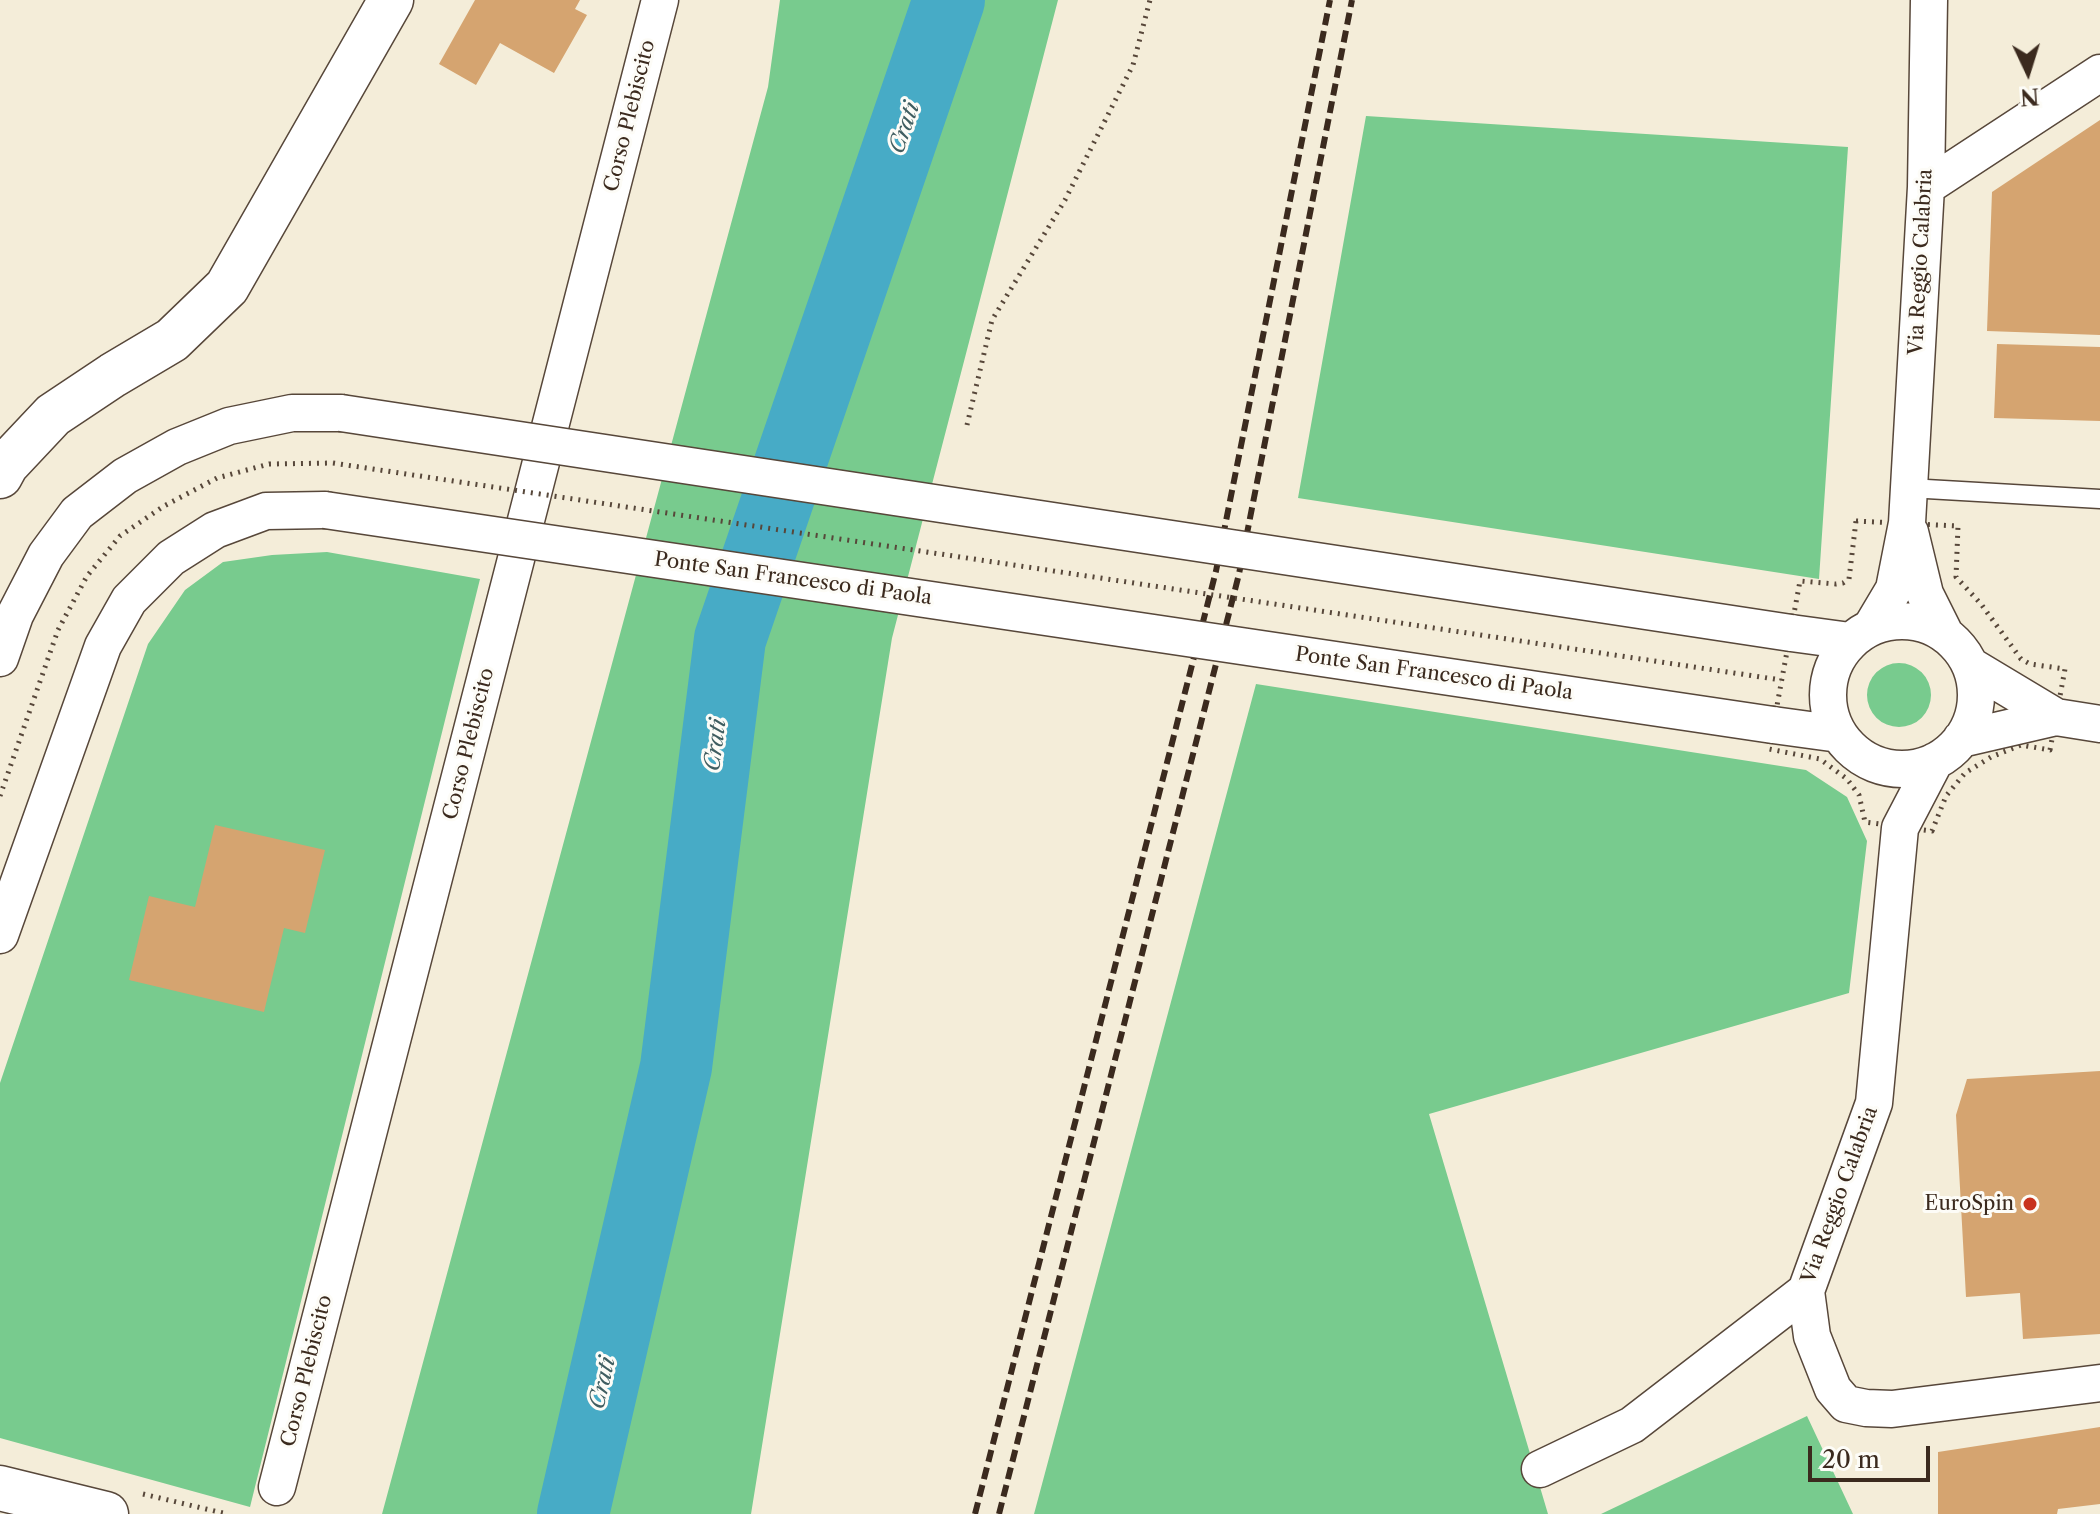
<!DOCTYPE html>
<html>
<head>
<meta charset="utf-8">
<style>
  body { margin:0 }
  #map { position:relative; width:2100px; height:1514px; overflow:hidden; background:#f4edd9; font-family:"Libre Caslon Text",serif }
  canvas { display:block }
  .north { position:absolute; left:1988px; top:32px; width:80px; height:80px; -webkit-text-stroke:6px #fdfcf7; paint-order:stroke; rotate:176deg; font-size:22px; font-weight:700; line-height:32px; text-align:center; color:#3b2a1e }
  .north::after { content:''; display:block; margin:auto; width:28px; height:36px; background:#3b2a1e; clip-path:polygon(50% 0,100% 100%,50% 72%,0 100%) }
  .scale { position:absolute; left:1808px; top:1446px; width:122px; height:36px; box-sizing:border-box; border:4px solid #3b2a1e; border-top:0; padding-left:10px; font-size:24px; line-height:28px; white-space:nowrap; color:#3b2a1e; -webkit-text-stroke:6px #fdfcf7; paint-order:stroke }
</style>
</head>
<body>
<div id="map">
<canvas width="2100" height="1514"></canvas>
<div class="north">N</div>
<div class="scale">20 m</div>
</div>
<script>
const ctx = document.querySelector('canvas').getContext('2d');
ctx.lineJoin = 'round';
function fillPath(path, color) { ctx.fillStyle = color; ctx.fill(path, 'evenodd'); }
const toPath = rows => new Path2D(rows.map(r => 'M' + r).join(''));
function strokePath(path, color, width, dash) { ctx.strokeStyle = color; ctx.lineWidth = width; ctx.lineCap = dash ? 'butt' : 'round'; ctx.setLineDash(dash || []); ctx.stroke(path); }
function label(font, color, halo, rows, align = 'center') {
  ctx.font = font + ' "Libre Caslon Text",serif'; ctx.lineWidth = 6; ctx.setLineDash([]); ctx.textBaseline = 'middle'; ctx.strokeStyle = halo; ctx.fillStyle = color; for (const [text, x, y, turn = 0] of rows) {
    ctx.save(); ctx.translate(x, y); ctx.rotate((+turn || 0) * Math.PI / 180); ctx.textAlign = isNaN(turn) ? turn : align; if (halo) ctx.strokeText(text, 0, 0); ctx.fillText(text, 0, 0); ctx.restore();
  }
}
fillPath(toPath([
  [780,0,1058,0,892,638,751,1514,382,1514,768,87],
  [1366,116,1848,147,1819,579,1298,498],
  [327,552,480,579,250,1507,0,1438,0,1083,148,644,185,590,223,562,272,555],
  '1867 695a32 32 0 1 1 64 0a32 32 0 1 1-64 0Z',
  [1256,684,1806,770,1847,797,1867,841,1849,993,1429,1114,1548,1514,1034,1514],
  [1807,1416,1853,1514,1601,1514]
]), '#78cb8e');
strokePath(toPath([
  [573,1514,676,1067,730,639,949,0]
]), '#47abc6', 72);
fillPath(toPath([
  [475,0,580,0,575,9,587,15,554,73,500,43,476,85,439,64],
  [2100,120,2100,335,1987,331,1992,192],
  [1997,344,2100,347,2100,421,1994,418],
  [215,825,325,850,305,933,284,928,264,1012,129,980,149,896,195,907],
  [2100,1071,2100,1334,2023,1339,2020,1293,1966,1297,1956,1115,1967,1079],
  [2100,1427,2100,1504,2058,1509,2057,1514,1938,1514,1938,1452]
]), '#d5a470');
const service = toPath([
  [1909,488,2100,499]
]);
const minor = toPath([
  [1926,187,2100,73],
  [1910,532,1925,594,1945,634],
  '1828 695a74 74 0 1 1 148 0a74 74 0 1 1-148 0Z',
  [1872,626,1894,589,1907,523,1926,187,1929,0],
  [1791,633,1850,641],
  [0,658,15,615,46,555,77,513,125,476,177,447,229,426,292,413,341,413],
  [1971,666,2056,717],
  [1773,725,1839,734],
  [1961,739,2056,717,2100,724],
  [0,935,103,646,129,600,171,558,215,530,266,511,325,510],
  [1806,1291,1812,1336,1833,1389,1846,1404,1866,1408,1892,1409,2100,1383],
  [1540,1469,1632,1425,1806,1291,1874,1103,1900,828,1935,761],
  [277,1487,660,0]
]);
const tertiary = toPath([
  [0,476,6,465,53,415,113,375,172,340,227,287,391,0],
  [0,1488,106,1514]
]);
strokePath(service, '#57473a', 21);
strokePath(minor, '#57473a', 39);
strokePath(tertiary, '#57473a', 47);
strokePath(toPath([
  [967,425,992,320,1065,200,1133,65,1150,0],
  [1856,521,1958,526,1956,577,1981,604,2021,659,2030,664,2065,669,2050,750,2021,745,1991,757,1965,773,1946,796,1932,831,1865,822,1859,795,1847,779,1820,759,1769,749,1800,581,1836,584,1843,583,1849,579,1856,521],
  [0,796,58,630,87,576,120,536,164,506,217,478,269,464,333,463],
  [143,1494,227,1514]
]), '#57473a', 5, [2, 6]);
strokePath(service, '#fff', 18);
strokePath(minor, '#fff', 36);
strokePath(tertiary, '#fff', 44);
strokePath(toPath([
  [975,1514,1216,571,1330,0],
  [999,1514,1239,574,1352,0]
]), '#3b2a1e', 6, [12, 6]);
const minorBridge = toPath([
  [341,413,1791,633],
  [325,510,1773,725]
]);
strokePath(minorBridge, '#57473a', 39, []);
strokePath(toPath([
  [333,463,1781,680]
]), '#57473a', 5, [2, 6]);
strokePath(minorBridge, '#fff', 36);
for (const [x, y, r, color] of [
  [2030,1204,8,"#c8321e"]
]) { const dot = new Path2D(); dot.arc(x, y, r, 0, 2 * Math.PI); ctx.fillStyle = color; ctx.fill(dot); strokePath(dot, '#fdfcf7', 3); }
label('20px', '#3b2a1e', '#fdfcf7', [
  ["Corso Plebiscito",630,116,-76],
  ["Via Reggio Calabria",1921,262,-87],
  ["Ponte San Francesco di Paola",793,579,8],
  ["Ponte San Francesco di Paola",1434,674,8],
  ["Corso Plebiscito",469,744,-76],
  ["Via Reggio Calabria",1840,1195,-70],
  ["Corso Plebiscito",307,1371,-76]
]);
label('20px', '#3b2a1e', '#fdfcf7', [
  ["EuroSpin",2014,1204]
], 'right');
label('italic 22px', '#405e61', '#fdfcf7', [
  ["Crati",905,128,-71],
  ["Crati",716,745,-83],
  ["Crati",603,1383,-77]
]);
</script>
</body>
</html>
